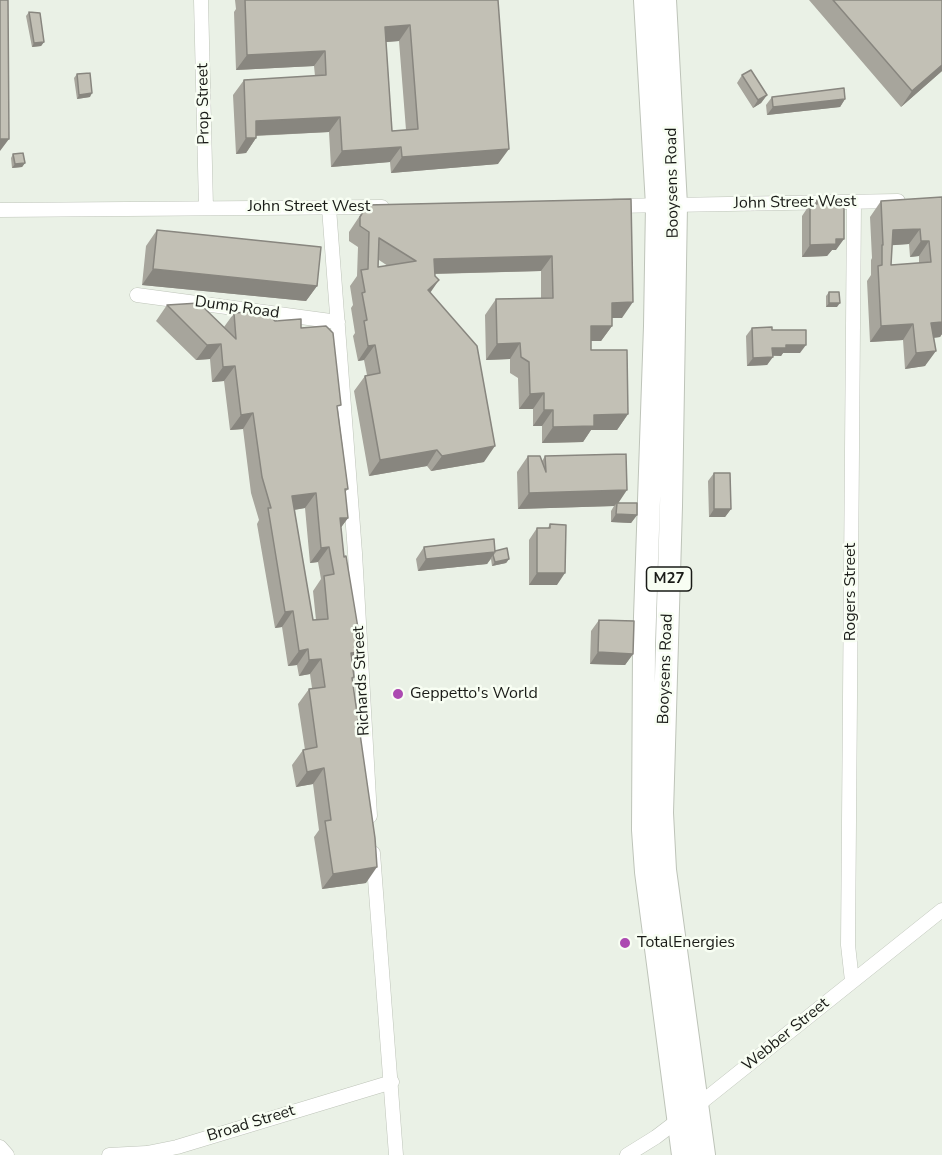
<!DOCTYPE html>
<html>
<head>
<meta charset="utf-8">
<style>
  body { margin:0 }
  canvas { display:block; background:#eaf1e6 }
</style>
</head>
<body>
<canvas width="942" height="1155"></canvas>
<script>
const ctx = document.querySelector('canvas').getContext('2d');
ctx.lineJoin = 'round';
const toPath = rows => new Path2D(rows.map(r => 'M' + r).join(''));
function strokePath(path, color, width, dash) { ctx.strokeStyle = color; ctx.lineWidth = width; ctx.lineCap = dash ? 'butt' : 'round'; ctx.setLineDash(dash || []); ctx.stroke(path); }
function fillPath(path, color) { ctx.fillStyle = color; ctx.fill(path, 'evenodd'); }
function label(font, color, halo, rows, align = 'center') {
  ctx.font = font + ' "Nunito Sans",sans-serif'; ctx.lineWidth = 5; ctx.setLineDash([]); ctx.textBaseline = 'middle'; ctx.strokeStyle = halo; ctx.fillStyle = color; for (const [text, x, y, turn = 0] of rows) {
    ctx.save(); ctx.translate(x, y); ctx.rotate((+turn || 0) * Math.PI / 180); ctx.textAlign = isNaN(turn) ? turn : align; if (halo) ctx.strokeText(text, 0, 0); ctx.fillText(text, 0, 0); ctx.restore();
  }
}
const minor = toPath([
  [201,0,206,207],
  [614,206,898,201],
  [329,208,355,553,370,816],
  [0,210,382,207],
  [137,295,338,322],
  [373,853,396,1155],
  [852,981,848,945,854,202],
  [0,1147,7,1155],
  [109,1155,147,1153,177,1147,392,1082],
  [627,1155,656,1137,698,1105,942,910]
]);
const primary = toPath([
  [645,0,657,205,655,326,644,646,643,830,646,872,683,1155],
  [665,0,676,205,671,506,662,813,665,870,704,1155]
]);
strokePath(minor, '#bec4b9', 15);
strokePath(primary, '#bec4b9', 24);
strokePath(minor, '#fff', 14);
strokePath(primary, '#fff', 22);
fillPath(toPath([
  [235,0,498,0,498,164,391,173,390,162,331,167,329,132,256,136,256,138,246,153,236,154,233,95,244,80,315,76,314,66,236,70,234,12,236,9],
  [399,41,406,130,392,131,386,42],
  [809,0,942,0,942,71,901,107],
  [29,12,44,42,41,46,32,47,26,16],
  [77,74,90,97,77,99,74,78],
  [742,75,767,95,761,103,753,108,737,83],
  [772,97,845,99,840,107,767,115,766,105],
  [13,154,25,163,22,167,12,168,11,158],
  [942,197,942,334,940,337,934,338,925,366,905,369,903,340,870,342,867,281,871,275,871,260,872,258,870,217,881,201],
  [909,244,910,257,919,256,919,263,891,265,892,245],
  [631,199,622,318,612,318,612,326,601,341,591,341,591,350,628,414,617,430,591,430,583,442,542,443,542,426,533,426,533,409,519,409,518,378,510,373,510,359,486,360,485,315,496,299,541,298,541,271,435,274,430,292,484,462,431,471,427,466,369,476,354,391,365,376,367,375,364,360,358,361,353,336,355,333,351,308,353,305,350,286,357,276,358,247,349,241,349,232,367,205],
  [379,260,388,266,378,267],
  [817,200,836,250,832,250,827,256,802,257,802,216,810,204,814,204],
  [157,230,317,286,306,301,142,285,146,246],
  [829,292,837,307,826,307,826,296],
  [167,305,224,327,234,313,275,321,301,328,338,410,348,489,345,492,348,518,341,527,344,557,362,652,353,664,354,677,353,680,366,883,322,889,314,837,319,830,313,784,296,787,292,765,303,750,305,750,298,704,309,689,312,688,310,674,299,676,297,665,288,666,282,627,275,628,257,524,259,520,251,493,243,429,230,430,224,381,212,382,210,359,196,360,156,321],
  [305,508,310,563,318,562,321,579,313,591,316,620,313,620,294,510],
  [752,328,772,330,800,353,783,353,781,356,773,356,767,365,747,366,746,336],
  [528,456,542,461,545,456,637,515,631,523,611,522,611,511,614,506,518,509,517,472],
  [714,473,731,509,725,517,709,517,708,481],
  [550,524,557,585,529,585,529,540,537,528,548,528],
  [424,547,495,551,509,559,506,563,492,566,491,559,487,564,418,571,416,559],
  [599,620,633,654,625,665,590,664,591,631]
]), '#a7a59c');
fillPath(toPath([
  [410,25,399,41,374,43,385,27],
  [44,42,41,46,32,47,34,43],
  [325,51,314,66,236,70,247,55],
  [942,65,942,71,901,107,912,91],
  [92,93,90,97,77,99,79,95],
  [767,95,761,103,753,108,758,100],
  [845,99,840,107,767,115,773,107],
  [340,117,329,132,246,136,256,121],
  [246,138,256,138,246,153,236,154],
  [0,139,9,139,0,151],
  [401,147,390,162,331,167,342,151],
  [509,149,498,164,391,173,402,157],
  [25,163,22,167,12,168,15,164],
  [920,229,909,244,882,246,893,230],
  [836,239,844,239,836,250,832,250,827,256,802,257,810,245],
  [921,241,929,241,919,256,910,257],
  [552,256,541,271,423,274,434,259],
  [153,269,317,286,306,301,142,285],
  [439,280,428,296,428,290],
  [633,302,622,318,601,318,612,303],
  [829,303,840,303,837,307,826,307],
  [942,322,942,334,940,337,920,339,931,323],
  [913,324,903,340,870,342,881,326],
  [591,326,612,326,601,341,580,341],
  [520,343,510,359,486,360,497,344],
  [221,344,210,359,196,360,207,345],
  [375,345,364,360,358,361,368,346],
  [786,345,806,345,800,353,783,353,781,356,767,355,772,348],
  [936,351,925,366,905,369,916,353],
  [773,357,767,365,747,366,753,358],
  [235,366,224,381,212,382,223,367],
  [544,393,533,409,519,409,530,394],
  [544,410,553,410,542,426,533,426],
  [253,413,243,429,230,430,241,415],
  [628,414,617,430,591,430,583,442,542,443,553,427,594,415],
  [495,446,484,462,431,471,442,456],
  [437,450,427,466,369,476,380,460],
  [627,490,617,505,617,503,614,506,518,509,529,493],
  [316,493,305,508,281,512,292,496],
  [714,509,731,509,725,517,709,517],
  [616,514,637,515,631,523,611,522],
  [340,518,348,518,337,533],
  [329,547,318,562,310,563,321,548],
  [495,552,487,564,418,571,426,559],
  [509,559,506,563,492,566,495,562],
  [537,573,565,573,557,585,529,585],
  [293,611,282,627,275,628,285,612],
  [308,649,297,665,288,666,299,651],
  [362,652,351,667,351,653],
  [598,652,633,654,625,665,590,664],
  [321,659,310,674,299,676,309,660],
  [324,768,313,784,296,787,307,772],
  [377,867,366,883,322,889,333,874]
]), '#88867f');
const building = toPath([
  [0,0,8,0,9,139,0,139,0,0],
  [245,0,498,0,509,149,402,157,401,147,342,151,340,117,256,121,256,138,246,138,244,80,326,75,325,51,247,55,245,0],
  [410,25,418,129,392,131,385,27,410,25],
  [833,0,942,0,942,65,912,91,833,0],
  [29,12,40,13,44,42,34,43,29,12],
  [751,70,767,95,758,100,742,75,751,70],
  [90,73,92,93,79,95,77,74,90,73],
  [844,88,845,99,773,107,772,97,844,88],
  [23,153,25,163,15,164,13,154,23,153],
  [942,197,942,322,931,323,936,351,916,353,913,324,881,326,878,266,882,265,882,245,883,245,881,201,942,197],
  [920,229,921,241,929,241,931,262,891,265,893,230,920,229],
  [631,199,633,302,612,303,612,326,591,326,591,350,627,350,628,414,594,415,594,426,553,427,553,410,544,410,544,393,530,394,529,362,521,357,520,343,497,344,496,299,553,298,552,256,434,259,435,276,439,280,428,290,477,346,495,446,442,456,437,450,380,460,365,376,380,373,375,345,368,346,364,321,367,320,362,293,365,292,361,270,368,269,369,232,360,226,360,217,367,205,631,199],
  [379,238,416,261,378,267,379,238],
  [817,200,833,200,833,204,844,204,844,239,836,239,836,244,810,245,810,204,817,204,817,200],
  [157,230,321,247,317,286,153,269,157,230],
  [829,292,839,292,840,303,829,303,829,292],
  [199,303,236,339,234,313,264,311,275,321,301,319,301,328,326,326,333,333,341,405,337,406,348,489,345,489,348,518,340,518,344,557,346,556,362,652,351,653,354,677,352,678,375,838,377,867,333,874,325,821,331,820,324,768,307,772,303,750,317,747,309,689,325,687,321,659,309,660,308,649,299,651,293,611,285,612,268,508,271,508,262,477,253,413,241,415,235,366,223,367,221,344,207,345,167,305,199,303],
  [316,493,321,548,329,547,334,574,324,576,328,619,313,620,292,496,316,493],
  [772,327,772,330,806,330,806,345,786,345,786,348,772,348,773,357,753,358,752,328,772,327],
  [626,454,627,490,529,493,528,456,540,456,546,472,545,456,626,454],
  [714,473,730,473,731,509,714,509,714,473],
  [617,503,637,503,637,515,616,514,617,503],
  [550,524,566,525,565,573,537,573,537,528,550,528,550,524],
  [494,539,495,552,426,559,424,547,494,539],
  [507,548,509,559,495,562,493,555,495,551,507,548],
  [599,620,634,621,633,654,598,652,599,620]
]);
fillPath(building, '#c2c0b5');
strokePath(building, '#88867f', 1.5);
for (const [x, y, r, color] of [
  [398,694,6,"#ac4ab1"],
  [625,943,6,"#ac4ab1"]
]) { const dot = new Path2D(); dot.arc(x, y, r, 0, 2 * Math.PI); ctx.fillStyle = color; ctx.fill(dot); strokePath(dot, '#f8fef3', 2); }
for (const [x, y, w] of [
  [669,579,45]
]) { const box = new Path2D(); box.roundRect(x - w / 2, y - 12, w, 24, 4.5); ctx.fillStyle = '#f8fef3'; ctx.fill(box); strokePath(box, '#191b17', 1.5); }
label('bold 15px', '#191b17', null, [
  ["M27",669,579]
]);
label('16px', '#191b17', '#f8fef3', [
  ["Prop Street",204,104,-91],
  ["Booysens Road",673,183,-91],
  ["John Street West",795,203,-1],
  ["John Street West",309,207],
  ["Dump Road",237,308,8],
  ["Rogers Street",851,592,-90],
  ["Booysens Road",666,669,-88],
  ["Richards Street",362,681,-93],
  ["Webber Street",786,1035,-39],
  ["Broad Street",251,1124,-17]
]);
label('16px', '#191b17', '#f8fef3', [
  ["Geppetto's World",410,694],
  ["TotalEnergies",637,943]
], 'left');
</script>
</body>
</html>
